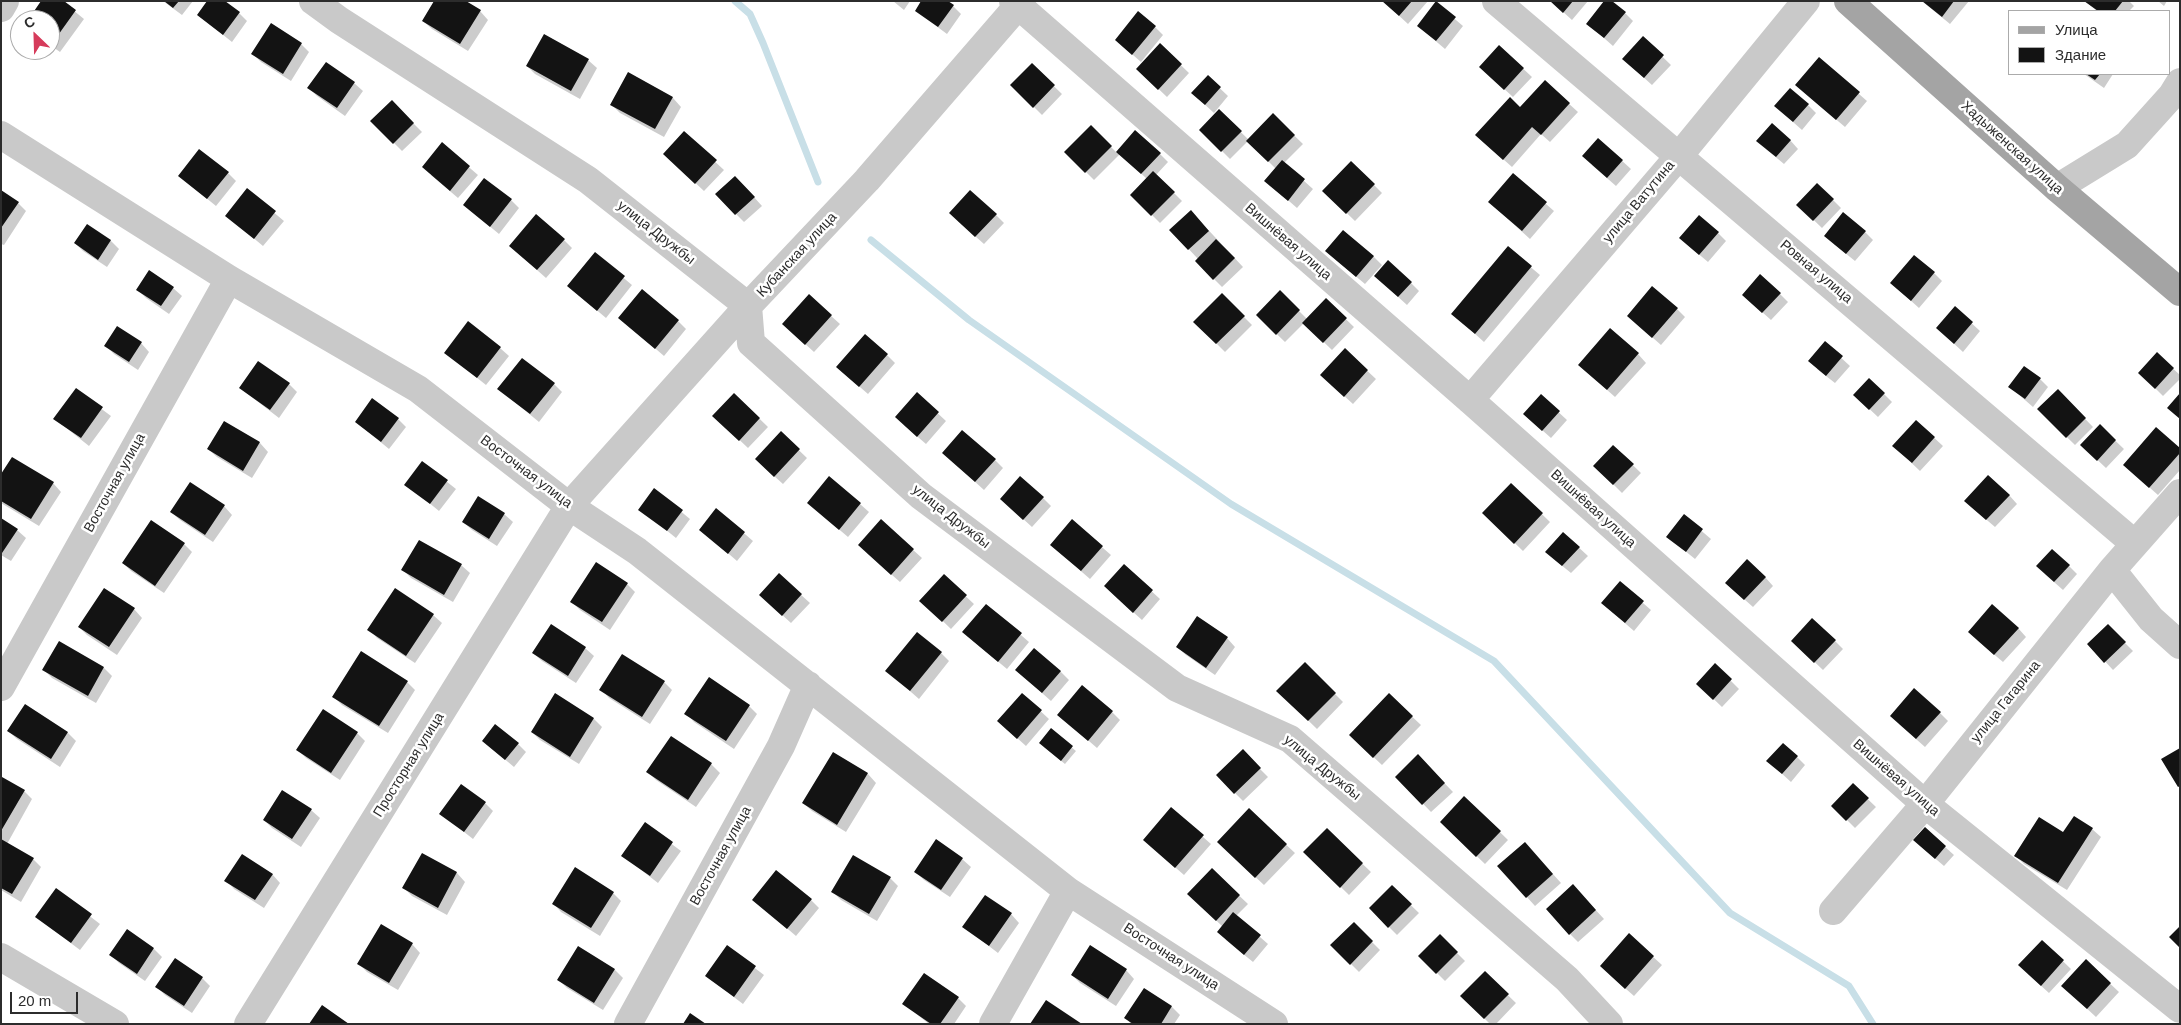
<!DOCTYPE html>
<html>
<head>
<meta charset="utf-8">
<style>
  body { margin:0 }
  #map { position:relative; width:2181px; height:1025px; overflow:hidden; background:#fff; font-family:Arial,sans-serif }
  canvas { display:block }
  .frame { position:absolute; inset:0; border:2px solid #2c2c2c; pointer-events:none }
  .legend { position:absolute; left:2008px; top:10px; width:162px; height:65px; box-sizing:border-box; background:#fff; border:1px solid #ababab; margin:0; padding:6px 9px; list-style:none; font-size:15px; color:#2c2c2c }
  .legend li { display:flex; align-items:center; gap:10px; height:25px }
  .legend b { width:25px; border:1px solid #ababab }
  .north { position:absolute; left:10px; top:10px; width:50px; height:50px; box-sizing:border-box; background:#fff; border:1px solid #ababab; border-radius:50%; rotate:336deg; font-size:14px; font-weight:700; line-height:20px; text-align:center; color:#2c2c2c }
  .north::after { content:''; display:block; margin:auto; width:18px; height:22px; background:#d63b5b; clip-path:polygon(50% 0,100% 100%,50% 72%,0 100%) }
  .scale { position:absolute; left:10px; top:992px; width:68px; height:22px; box-sizing:border-box; border:2px solid #2c2c2c; border-top:0; padding-left:6px; font-size:15px; line-height:18px; white-space:nowrap; color:#2c2c2c; -webkit-text-stroke:4px #fff; paint-order:stroke }
</style>
</head>
<body>
<div id="map">
<canvas width="2181" height="1025"></canvas>
<div class="frame"></div>
<ul class="legend">
<li><b style="height:6px;background:#a4a4a4"></b>Улица</li>
<li><b style="height:14px;background:#131313"></b>Здание</li>
</ul>
<div class="north">С</div>
<div class="scale">20 m</div>
</div>
<script>
const ctx = document.querySelector('canvas').getContext('2d');
ctx.lineJoin = 'round';
function fillPath(path, color) { ctx.fillStyle = color; ctx.fill(path, 'evenodd'); }
const toPath = rows => new Path2D(rows.map(r => 'M' + r).join(''));
function strokePath(path, color, width, dash) { ctx.strokeStyle = color; ctx.lineWidth = width; ctx.lineCap = dash ? 'butt' : 'round'; ctx.setLineDash(dash || []); ctx.stroke(path); }
function label(font, color, halo, rows, align = 'center') {
  ctx.font = font + ' Arial,sans-serif'; ctx.lineWidth = 5; ctx.setLineDash([]); ctx.textBaseline = 'middle'; ctx.strokeStyle = halo; ctx.fillStyle = color; for (const [text, x, y, turn = 0] of rows) {
    ctx.save(); ctx.translate(x, y); ctx.rotate((+turn || 0) * Math.PI / 180); ctx.textAlign = isNaN(turn) ? turn : align; if (halo) ctx.strokeText(text, 0, 0); ctx.fillText(text, 0, 0); ctx.restore();
  }
}
fillPath(toPath([
  [62,1,84,19,60,52,50,45,50,20,29,20],
  [163,1,193,1,182,15],
  [893,1,910,1,904,10],
  [1383,1,1428,1,1408,24],
  [1551,1,1588,1,1572,20],
  [1922,1,1969,1,1950,24],
  [2085,1,2129,1,2134,6,2129,11,2097,11],
  [2158,1,2167,1,2164,6],
  [1436,3,1463,26,1445,49,1418,26],
  [953,6,961,14,947,34,916,11],
  [480,11,488,20,468,51,432,29,423,21],
  [239,13,247,21,232,42,198,15],
  [1625,13,1633,21,1613,46,1588,24],
  [1155,27,1163,35,1141,62,1125,48],
  [544,36,588,60,597,68,580,99,535,74,527,66],
  [1643,38,1671,65,1652,85,1632,67],
  [301,44,309,52,291,81,261,62,253,54],
  [1160,45,1189,73,1167,97,1146,77],
  [1499,46,1532,77,1513,97,1489,75],
  [1819,59,1867,101,1845,127,1805,93],
  [326,64,354,83,363,91,345,116,317,96,309,88],
  [1032,65,1062,94,1042,115,1012,85],
  [628,74,673,98,681,107,664,137,620,113,611,104],
  [2084,74,2113,74,2104,88],
  [1208,77,1228,96,1214,113,1201,101],
  [1545,82,1578,112,1550,142,1541,134,1512,167,1485,143],
  [392,102,422,132,402,151,372,121],
  [1808,105,1816,113,1802,130,1784,114],
  [1219,111,1249,140,1273,115,1303,144,1284,163,1313,189,1297,208,1266,181,1276,169,1248,141,1230,159,1201,130],
  [1091,127,1117,153,1160,154,1168,162,1156,175,1182,201,1160,223,1132,195,1147,179,1120,154,1094,180,1066,152],
  [684,133,724,170,704,191,673,162],
  [1598,139,1631,169,1616,186,1592,165],
  [1790,140,1798,149,1784,164,1766,149],
  [442,144,478,175,458,198,431,175],
  [1351,162,1382,193,1355,221,1324,191],
  [228,173,236,181,216,206,179,176],
  [1513,175,1554,211,1530,239,1498,210],
  [1817,184,1841,208,1822,228,1798,205],
  [744,186,762,206,744,222,736,214],
  [247,190,284,221,263,246,227,216],
  [1,192,18,203,26,211,4,245,1,244],
  [511,200,519,208,499,234,464,205],
  [996,215,1004,223,984,244,958,221],
  [1199,220,1243,267,1222,287,1196,261,1198,259,1171,230],
  [87,226,111,241,119,249,107,267,83,251,75,243],
  [1865,232,1873,240,1855,261,1834,244],
  [1718,233,1726,241,1708,262,1689,246],
  [564,240,572,248,546,278,519,254],
  [1508,248,1540,275,1484,342,1453,314],
  [595,254,632,285,606,318,568,286],
  [1373,256,1382,265,1365,284,1335,259],
  [1934,273,1942,281,1919,308,1900,291],
  [1411,283,1419,291,1407,305,1384,284],
  [173,288,182,296,169,314,146,298,138,290],
  [1280,292,1307,319,1326,300,1354,327,1332,350,1304,323,1285,342,1257,315],
  [1780,294,1788,302,1771,320,1752,303],
  [1222,295,1252,325,1225,352,1195,322],
  [809,296,840,324,814,352,792,332],
  [1955,308,1980,331,1963,352,1937,328],
  [1677,309,1685,317,1661,345,1628,316],
  [620,318,678,321,686,329,664,356],
  [141,343,149,352,138,370,114,354,106,346],
  [1825,343,1850,366,1835,383,1817,369],
  [500,348,509,356,486,385,446,353],
  [1345,350,1376,379,1353,404,1330,383],
  [1638,354,1646,363,1615,397,1579,365],
  [2157,354,2180,375,2180,379,2163,396,2140,373],
  [887,355,895,363,868,394,846,375],
  [1869,379,1892,402,1878,417,1863,403],
  [2040,379,2048,387,2033,407,2010,387],
  [289,384,297,392,279,418,240,388],
  [554,384,562,392,539,422,499,389],
  [76,390,111,416,89,446,55,419],
  [2058,391,2093,427,2075,445,2039,410],
  [734,394,768,427,748,448,714,416],
  [917,394,946,421,926,444,904,425],
  [1541,396,1567,420,1551,438,1533,422],
  [398,419,406,427,389,449,356,422],
  [1916,421,1943,446,1920,471,1902,454],
  [224,422,260,443,268,452,252,478,217,457,208,449],
  [2100,426,2124,449,2106,468,2090,453],
  [781,433,807,458,783,484,764,467],
  [1613,446,1641,473,1622,493,1595,466],
  [2180,450,2180,470,2158,495,2133,473],
  [995,460,1003,468,984,490,952,461],
  [422,462,456,489,439,511,406,484],
  [1,477,53,483,61,492,39,526,1,503],
  [1511,484,1550,522,1523,551,1492,521],
  [655,490,690,519,676,538,640,509],
  [2009,495,2017,504,1995,527,1974,509],
  [1043,498,1051,506,1032,527,1010,507],
  [808,503,860,504,869,512,848,537],
  [224,506,232,515,213,542,180,520,171,512],
  [717,510,753,541,737,561,701,530],
  [504,514,513,522,497,546,472,530,463,522],
  [1684,516,1711,539,1695,559,1668,537],
  [1,520,17,530,26,538,11,561,1,555],
  [881,521,922,558,900,582,867,553],
  [1072,521,1111,555,1090,579,1060,553],
  [1563,533,1588,556,1571,573,1555,560],
  [184,544,192,552,164,593,131,571,123,563],
  [461,565,470,573,453,602,411,578,403,570],
  [1124,566,1160,599,1142,620,1113,594],
  [2069,566,2077,574,2063,590,2045,574],
  [779,575,810,603,791,623,769,603],
  [944,576,974,604,951,629,921,600],
  [1765,577,1773,586,1753,607,1735,591],
  [1620,583,1651,610,1634,631,1611,611],
  [627,584,635,592,610,630,580,610,572,602],
  [395,590,433,615,442,623,415,663,377,638,369,629],
  [986,605,1029,642,1007,669,972,640],
  [134,609,142,618,117,655,87,635,79,627],
  [2108,626,2133,651,2113,670,2089,644],
  [2018,628,2026,637,2003,662,1977,640],
  [1227,638,1235,647,1215,675,1186,655,1177,647],
  [1835,641,1843,649,1823,670,1801,649],
  [59,643,104,668,112,676,96,703,52,678,44,670],
  [585,648,594,656,576,683,542,661,533,653],
  [941,653,949,661,919,699,887,671],
  [1305,664,1343,702,1317,729,1278,691],
  [1715,665,1739,689,1722,707,1698,684],
  [1016,670,1060,671,1069,680,1051,701],
  [407,682,415,690,388,733,342,705,334,697],
  [664,682,672,690,650,724,609,698,601,689],
  [1022,694,1049,719,1026,746,1007,729],
  [555,695,594,719,602,727,579,764,540,740,532,732],
  [1389,695,1421,725,1382,765,1350,735],
  [25,706,68,733,76,741,60,767,17,739,8,731],
  [749,706,757,714,734,749,694,722,686,713],
  [1112,712,1120,720,1097,748,1059,715],
  [1940,713,1948,721,1925,747,1899,724],
  [1051,730,1076,751,1065,764,1044,747],
  [357,733,365,741,340,780,306,758,298,750],
  [671,737,711,764,720,773,696,807,656,780,648,772],
  [483,741,518,744,526,752,514,767],
  [1242,751,1268,777,1243,801,1217,775],
  [833,754,868,774,876,783,846,832,812,811,803,803],
  [1418,756,1453,792,1431,812,1397,777],
  [1797,757,1805,765,1791,782,1768,761],
  [1,781,24,791,32,799,7,844,33,859,41,867,21,902,1,890],
  [1853,785,1876,807,1855,828,1833,806],
  [282,792,311,810,320,818,301,847,272,828,264,820],
  [1464,797,1508,840,1485,864,1441,822],
  [485,803,493,811,473,839,440,813],
  [1171,809,1211,844,1184,875,1153,848],
  [1249,810,1295,853,1264,885,1218,842],
  [2074,817,2092,829,2101,837,2067,890,2024,864,2016,856,2064,834],
  [645,824,681,851,658,883,623,856],
  [1925,829,1954,855,1944,866,1923,848],
  [1327,830,1371,872,1349,895,1305,852],
  [1533,852,1561,883,1535,906,1499,866],
  [422,855,457,873,465,882,447,915,412,896,404,888],
  [962,859,971,867,950,897,924,880,915,871],
  [1212,870,1248,904,1236,916,1268,944,1253,962,1226,940,1223,927,1197,902],
  [272,874,280,883,264,908,234,889,226,880],
  [890,878,898,886,877,921,841,900,832,891],
  [1392,887,1419,913,1397,935,1370,908],
  [56,890,100,924,80,950,36,917],
  [613,893,621,901,600,936,561,912,553,903],
  [1581,894,1604,919,1578,942,1570,934],
  [985,897,1011,914,1019,923,998,953,964,927],
  [754,900,811,900,819,908,796,936],
  [1354,924,1380,950,1359,972,1332,945],
  [382,926,412,944,420,953,398,990,367,972,359,964],
  [1629,935,1662,965,1634,996,1609,974],
  [1440,936,1465,961,1445,981,1420,956],
  [2042,941,2071,969,2049,993,2028,974],
  [727,947,764,975,743,1004,706,976],
  [1090,947,1126,970,1134,979,1116,1006,1080,983,1072,975],
  [578,948,615,970,623,978,603,1010,567,988,558,979],
  [154,949,162,957,145,981,119,963,111,955],
  [2086,961,2119,992,2096,1017,2071,994],
  [1485,973,1516,1003,1496,1024,1490,1024,1462,996],
  [202,978,210,986,192,1013,165,995,157,987],
  [1144,989,1172,1007,1180,1015,1174,1024,1131,1024,1126,1018],
  [958,998,966,1006,954,1024,929,1024,904,1004]
]), '#0003');
strokePath(toPath([
  [735,1,750,14,763,43,818,182],
  [871,240,969,320,1231,504,1494,661,1730,913,1849,986,1873,1024]
]), '#c8dfe7', 7);
fillPath(toPath([
  [41,1,64,1,76,10,51,45,50,20,28,20],
  [164,1,179,1,173,8],
  [207,1,225,1,240,12,223,35,197,15],
  [434,1,466,1,481,10,460,44,422,21],
  [921,1,948,1,954,5,938,27,915,11],
  [1382,1,1412,1,1399,16],
  [1436,1,1456,17,1436,41,1417,26],
  [1550,1,1573,1,1563,13],
  [1604,1,1612,1,1626,12,1604,38,1586,24],
  [1922,1,1954,1,1942,17],
  [2084,1,2123,1,2115,11,2098,11],
  [1138,11,1156,26,1132,55,1115,40],
  [271,23,302,43,283,74,251,54],
  [544,34,589,59,571,91,526,66],
  [1643,36,1664,55,1644,78,1622,59],
  [1160,43,1182,64,1158,90,1136,69],
  [1499,45,1524,68,1504,90,1479,67],
  [1819,57,1860,92,1836,120,1795,85],
  [326,62,355,82,337,108,307,88],
  [1032,63,1055,85,1033,108,1010,85],
  [628,72,673,97,655,129,610,105],
  [2086,74,2100,74,2095,80],
  [1208,75,1221,87,1205,105,1191,93],
  [1545,80,1570,103,1541,135,1532,127,1503,160,1475,135,1510,97,1520,107],
  [1790,88,1809,104,1793,122,1774,106],
  [392,100,414,123,393,144,370,121],
  [1219,109,1242,131,1221,152,1199,130],
  [1273,113,1295,135,1268,162,1246,141],
  [1772,123,1791,140,1776,157,1756,141],
  [1091,125,1112,146,1085,173,1064,152],
  [1135,130,1161,153,1141,174,1116,152],
  [684,131,717,160,695,184,663,154],
  [1598,138,1623,160,1607,178,1582,156],
  [442,142,470,166,450,191,422,167],
  [199,149,229,172,207,199,178,176],
  [1282,160,1305,179,1288,201,1264,181],
  [1351,161,1375,184,1346,214,1322,191],
  [1153,171,1175,192,1151,216,1130,195],
  [1513,173,1547,202,1522,231,1488,202],
  [735,176,755,197,735,215,715,194],
  [484,178,512,199,490,227,463,205],
  [1817,183,1834,199,1813,221,1796,205],
  [247,188,276,211,254,239,225,216],
  [1,190,19,202,1,228],
  [970,190,997,214,975,237,949,213],
  [1191,210,1209,231,1188,250,1169,230],
  [1843,212,1866,231,1846,254,1824,236],
  [536,214,565,239,537,270,509,246],
  [1699,215,1719,232,1699,255,1679,238],
  [87,224,111,240,98,260,74,243],
  [1343,230,1374,256,1356,277,1325,251],
  [1216,239,1235,258,1213,280,1195,261],
  [1508,246,1532,266,1475,334,1451,314],
  [595,252,625,276,597,311,567,286],
  [1914,255,1935,272,1911,301,1890,283],
  [1388,260,1412,282,1398,297,1374,276],
  [149,270,174,287,161,306,136,290],
  [1760,274,1781,293,1762,313,1742,295],
  [1652,286,1678,308,1652,338,1627,316],
  [642,289,679,320,655,349,618,318],
  [1280,290,1300,310,1276,335,1256,315],
  [1222,293,1245,316,1216,344,1193,322],
  [809,294,832,315,805,345,782,324],
  [1326,298,1347,318,1323,343,1302,323],
  [1955,306,1973,322,1954,344,1936,328],
  [468,321,501,347,477,378,444,353],
  [117,326,142,342,129,362,104,346],
  [1610,328,1639,353,1607,390,1578,365],
  [865,334,888,354,859,387,836,367],
  [1825,341,1843,356,1826,376,1808,361],
  [1345,348,1368,370,1344,397,1320,375],
  [2157,352,2174,368,2155,389,2138,373],
  [522,358,555,383,530,414,497,389],
  [258,361,290,383,270,410,239,388],
  [2024,366,2041,378,2025,399,2008,387],
  [1869,378,1885,393,1869,410,1853,395],
  [76,388,103,407,81,438,53,419],
  [2058,389,2086,418,2066,438,2037,409],
  [917,392,939,412,917,437,895,417],
  [734,393,760,418,739,441,712,416],
  [2180,393,2180,419,2167,408],
  [1541,394,1560,411,1542,431,1523,414],
  [372,398,399,418,381,442,355,422],
  [1916,420,1935,437,1912,463,1892,446],
  [224,421,260,442,243,471,207,449],
  [2100,424,2116,440,2097,461,2080,445],
  [2156,427,2180,448,2180,453,2149,488,2123,465],
  [962,430,996,459,975,482,942,453],
  [781,431,800,449,774,477,755,459],
  [1613,445,1634,464,1613,485,1593,466],
  [12,457,54,482,31,519,1,501,1,474],
  [422,461,448,480,430,504,404,485],
  [1988,475,2010,495,1986,520,1964,501],
  [829,476,861,503,839,530,807,503],
  [1020,476,1044,497,1023,520,1000,499],
  [190,482,225,505,205,535,170,512],
  [1511,483,1543,513,1514,544,1482,513],
  [654,488,683,510,667,531,638,510],
  [478,496,505,513,489,539,462,522],
  [716,508,745,532,728,554,699,530],
  [1684,514,1703,529,1686,552,1666,537],
  [1,518,18,529,2,553,1,553],
  [881,519,914,549,891,575,858,545],
  [1072,519,1103,546,1081,571,1050,545],
  [151,520,185,543,155,586,122,563],
  [1563,532,1580,547,1562,566,1545,552],
  [419,540,462,564,444,595,401,570],
  [2052,549,2070,565,2054,582,2036,566],
  [1747,559,1766,577,1744,600,1725,583],
  [596,562,628,583,602,622,570,602],
  [1124,564,1153,590,1133,613,1104,586],
  [779,573,802,594,782,616,759,595],
  [944,574,967,595,942,622,919,601],
  [1620,581,1644,601,1625,623,1601,603],
  [104,588,135,608,109,647,78,627],
  [395,588,434,614,406,656,367,630],
  [986,604,1022,633,998,662,962,632],
  [1992,604,2019,628,1994,655,1968,632],
  [1197,616,1228,637,1206,668,1176,647],
  [1812,618,1836,640,1814,663,1791,641],
  [551,624,586,647,568,676,532,653],
  [2108,624,2126,642,2104,663,2087,644],
  [917,632,942,652,910,691,885,671],
  [59,641,104,667,88,696,42,670],
  [1034,648,1061,671,1042,693,1015,670],
  [361,651,408,681,379,726,332,697],
  [622,654,665,681,642,717,599,690],
  [1305,662,1336,693,1308,721,1276,691],
  [1715,663,1732,679,1713,700,1696,684],
  [709,677,750,705,726,741,684,714],
  [1082,685,1113,711,1088,741,1057,715],
  [1914,688,1941,712,1916,739,1890,716],
  [555,693,594,718,570,757,531,732],
  [1022,693,1042,710,1017,739,997,721],
  [1389,693,1413,716,1373,758,1349,735],
  [25,704,68,732,51,759,7,731],
  [323,709,358,732,331,773,296,750],
  [495,724,519,743,505,760,482,741],
  [1051,728,1073,746,1061,761,1039,743],
  [671,736,712,763,688,800,646,772],
  [1783,743,1798,756,1782,774,1766,761],
  [2180,748,2180,786,2178,787,2161,759],
  [1243,749,1261,768,1234,794,1216,775],
  [833,752,868,773,837,825,802,803],
  [1418,754,1445,783,1422,805,1395,777],
  [2,777,25,790,1,831,1,779],
  [1853,783,1869,798,1846,821,1831,806],
  [461,784,486,802,464,832,439,814],
  [282,790,312,809,292,839,263,820],
  [1464,796,1501,831,1476,857,1440,822],
  [1171,807,1204,835,1175,868,1143,840],
  [1249,808,1287,844,1255,878,1217,842],
  [2074,816,2093,828,2058,883,2014,856,2039,817,2063,832],
  [645,822,673,842,650,876,621,856],
  [1925,827,1946,846,1935,859,1913,840],
  [1327,828,1363,863,1340,888,1303,852],
  [1,839,34,858,12,894,1,888],
  [936,839,963,858,941,890,914,872],
  [1525,842,1553,874,1526,898,1497,866],
  [422,853,457,872,438,908,402,888],
  [242,854,273,874,255,900,224,881],
  [853,855,891,877,869,914,831,892],
  [575,867,614,892,591,928,552,904],
  [1212,868,1240,895,1216,921,1187,894],
  [776,870,812,899,787,929,752,900],
  [1573,884,1596,910,1569,935,1546,909],
  [1392,885,1412,904,1388,928,1369,908],
  [56,888,92,914,71,943,35,917],
  [985,895,1012,913,989,946,962,927],
  [1233,912,1261,935,1244,955,1217,932],
  [1354,922,1373,941,1350,965,1330,945],
  [381,924,413,943,389,983,357,964],
  [2180,926,2180,948,2169,937],
  [127,929,154,948,137,974,109,955],
  [1629,933,1654,956,1625,989,1600,966],
  [1440,934,1458,952,1436,974,1418,956],
  [2042,940,2064,960,2041,986,2018,965],
  [727,945,756,966,734,997,705,976],
  [1090,945,1127,969,1108,999,1071,975],
  [578,946,615,969,594,1003,557,980],
  [175,958,203,977,184,1006,155,987],
  [2086,959,2111,983,2087,1009,2061,986],
  [1485,971,1509,994,1484,1019,1460,996],
  [924,973,959,997,940,1024,931,1024,902,1004],
  [1144,988,1172,1006,1161,1024,1133,1024,1124,1018],
  [1046,1000,1082,1024,1030,1024],
  [322,1005,349,1024,309,1024],
  [690,1013,706,1024,683,1024]
]), '#131313');
strokePath(toPath([
  [313,1,339,20,588,180,748,306,751,343,921,496,1177,688,1290,739,1567,979,1609,1024],
  [1013,1,1470,400,1925,804,2180,1009],
  [1496,1,2135,544],
  [1,8,5,1],
  [1,135,229,279,418,389,569,506,637,551,1068,891,1274,1024],
  [2057,188,2127,145,2172,95,2180,82],
  [1470,400,1679,156,1806,1],
  [2112,570,2151,619,2180,645],
  [1,687,229,279],
  [1833,911,1925,804,2112,570,2180,493],
  [1,957,115,1024],
  [248,1024,569,506,748,306,867,180,1022,1],
  [628,1024,781,746,808,685],
  [993,1024,1068,891]
]), '#c9c9c9', 28);
strokePath(toPath([
  [1848,1,2057,188,2180,292]
]), '#a4a4a4', 28);
label('14px', '#2c2c2c', '#fff', [
  ["Хадыженская улица",2012,148,42],
  ["улица Ватутина",1639,202,-50],
  ["улица Дружбы",656,233,38],
  ["Вишнёвая улица",1288,242,41],
  ["Кубанская улица",797,255,-47],
  ["Ровная улица",1816,272,40],
  ["Восточная улица",526,472,37],
  ["Восточная улица",115,483,-61],
  ["Вишнёвая улица",1593,509,42],
  ["улица Дружбы",951,517,38],
  ["улица Гагарина",2006,702,-51],
  ["Просторная улица",409,765,-58],
  ["улица Дружбы",1322,768,39],
  ["Вишнёвая улица",1896,778,41],
  ["Восточная улица",721,856,-61],
  ["Восточная улица",1171,957,33]
]);
</script>
</body>
</html>
